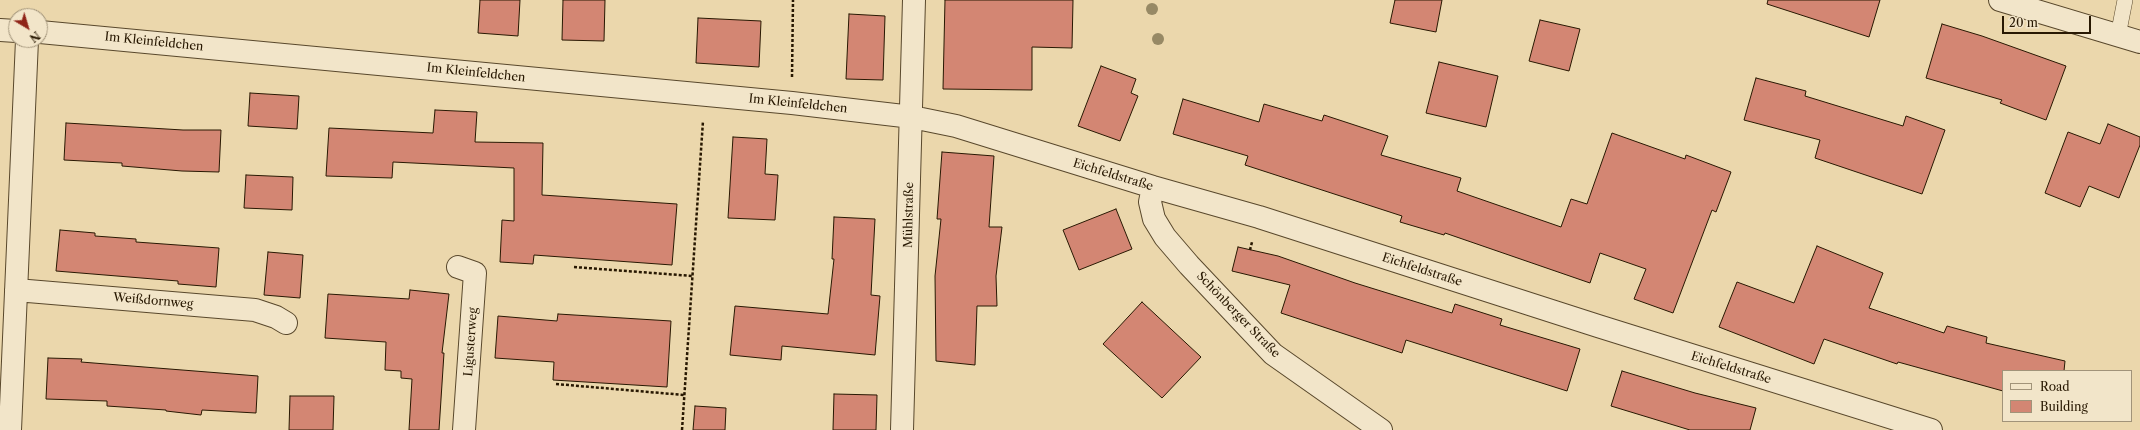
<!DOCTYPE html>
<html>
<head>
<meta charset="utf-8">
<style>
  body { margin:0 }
  #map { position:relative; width:2140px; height:430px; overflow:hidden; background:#ebd7ac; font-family:"Libre Caslon Text",serif }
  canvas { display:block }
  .legend { position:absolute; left:2002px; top:370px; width:130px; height:52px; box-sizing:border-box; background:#f2e5c9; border:1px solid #a19379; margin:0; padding:5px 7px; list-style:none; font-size:12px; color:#281802 }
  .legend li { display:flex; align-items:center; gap:8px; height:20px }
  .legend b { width:20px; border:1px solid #a19379 }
  .north { position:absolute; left:8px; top:8px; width:40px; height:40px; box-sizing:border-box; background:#f2e5c9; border:1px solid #a19379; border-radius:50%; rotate:142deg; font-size:11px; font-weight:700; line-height:16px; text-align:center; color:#281802 }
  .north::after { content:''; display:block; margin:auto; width:14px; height:18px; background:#8f2418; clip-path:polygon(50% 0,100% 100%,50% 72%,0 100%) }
  .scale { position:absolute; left:2002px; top:16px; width:89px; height:18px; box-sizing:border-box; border:2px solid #281802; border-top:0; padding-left:5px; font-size:12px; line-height:14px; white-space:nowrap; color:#281802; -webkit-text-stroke:3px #f2e5c9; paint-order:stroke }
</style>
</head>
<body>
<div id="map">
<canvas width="2140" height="430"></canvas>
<ul class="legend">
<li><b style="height:5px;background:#f2e5c9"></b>Road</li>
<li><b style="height:11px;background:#d38673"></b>Building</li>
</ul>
<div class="north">N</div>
<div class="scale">20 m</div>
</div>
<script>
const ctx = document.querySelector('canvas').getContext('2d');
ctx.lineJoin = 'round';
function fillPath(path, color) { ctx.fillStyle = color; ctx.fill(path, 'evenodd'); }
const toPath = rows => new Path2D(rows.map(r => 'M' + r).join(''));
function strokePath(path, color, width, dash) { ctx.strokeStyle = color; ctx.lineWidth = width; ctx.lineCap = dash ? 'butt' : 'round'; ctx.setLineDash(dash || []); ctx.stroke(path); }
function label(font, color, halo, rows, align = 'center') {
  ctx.font = font + ' "Libre Caslon Text",serif'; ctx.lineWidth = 4; ctx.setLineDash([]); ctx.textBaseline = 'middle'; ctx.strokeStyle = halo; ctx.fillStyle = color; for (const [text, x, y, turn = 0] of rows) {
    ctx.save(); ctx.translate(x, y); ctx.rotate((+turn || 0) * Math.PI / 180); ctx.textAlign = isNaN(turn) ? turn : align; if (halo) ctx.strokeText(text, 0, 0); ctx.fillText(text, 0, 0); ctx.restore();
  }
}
const building = toPath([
  [480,0,520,0,518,36,478,33,480,0],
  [563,0,605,0,604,41,562,40,563,0],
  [945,0,1073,0,1072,48,1032,47,1032,90,943,89,945,0],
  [1395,0,1442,0,1436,32,1390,23,1395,0],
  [1768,0,1880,0,1869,37,1767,4,1768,0],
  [849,14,885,16,883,80,846,79,849,14],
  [698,18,761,21,759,67,696,63,698,18],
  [1540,20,1580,29,1569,71,1529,61,1540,20],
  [1942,24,1982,36,2066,66,2046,120,2000,103,2002,100,1926,78,1942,24],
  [1439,62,1498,76,1486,127,1426,113,1439,62],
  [1101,66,1136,79,1131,93,1138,96,1120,141,1078,126,1101,66],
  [1756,78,1806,91,1805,96,1903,126,1906,116,1945,130,1922,194,1815,158,1820,140,1744,120,1756,78],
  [250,93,299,96,297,129,248,126,250,93],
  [1183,99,1259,122,1264,104,1322,121,1324,115,1388,136,1381,155,1461,178,1457,191,1561,227,1571,199,1587,204,1612,133,1685,159,1686,155,1731,172,1716,212,1712,210,1673,313,1634,299,1646,269,1600,253,1590,283,1445,233,1444,235,1400,222,1402,216,1245,165,1248,156,1173,134,1183,99],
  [435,110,477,112,475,142,543,143,542,195,677,204,672,265,534,255,533,264,500,262,502,220,514,221,514,168,393,162,392,178,326,176,329,128,433,133,435,110],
  [66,123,183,130,221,130,219,172,182,171,122,166,122,163,64,160,66,123],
  [2108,124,2140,137,2140,145,2119,198,2089,186,2080,207,2045,193,2068,132,2100,144,2108,124],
  [733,137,767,139,765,174,778,175,775,220,728,218,733,137],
  [942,152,994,156,989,227,1002,227,996,276,997,306,977,306,975,365,936,361,935,276,941,219,937,219,942,152],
  [246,175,293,177,292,210,244,208,246,175],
  [1116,209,1132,249,1079,270,1063,230,1116,209],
  [834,217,875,219,871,295,880,296,875,355,782,346,781,360,730,355,735,306,828,314,834,259,832,259,834,217],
  [60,230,95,233,95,236,136,239,136,242,219,248,216,287,178,284,178,281,56,271,60,230],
  [1817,246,1883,273,1869,308,1944,333,1947,326,1987,337,1986,343,2065,361,2064,371,2003,371,2003,391,1898,362,1897,364,1824,339,1814,364,1719,327,1737,282,1794,303,1817,246],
  [1238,247,1278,256,1355,283,1452,313,1455,304,1502,319,1500,325,1580,349,1567,391,1406,340,1402,353,1281,313,1290,285,1232,271,1238,247],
  [268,252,303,255,300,298,264,295,268,252],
  [410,290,449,294,442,353,444,353,439,430,409,430,412,379,401,378,401,371,385,370,386,342,325,338,328,294,409,299,410,290],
  [1142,302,1201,357,1162,398,1103,344,1142,302],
  [558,314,671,321,667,387,553,380,554,362,495,358,498,316,557,321,558,314],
  [48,358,82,359,81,362,258,376,256,413,202,410,201,415,166,411,166,410,107,406,107,401,46,399,48,358],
  [1622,371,1695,393,1756,408,1750,430,1690,430,1611,406,1622,371],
  [834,394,877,395,876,430,833,430,834,394],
  [290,396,334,396,333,430,289,430,290,396],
  [695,406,726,408,725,430,693,430,695,406]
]);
fillPath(building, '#d38673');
strokePath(building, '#281802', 1);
const service = toPath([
  [2118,36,2125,0]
]);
const minor = toPath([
  [2000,0,2140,42],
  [0,30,16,31],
  [40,32,792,103,912,117,956,126,1153,187,1259,217,1598,326,1931,430],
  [1153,187,1150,202,1154,219,1165,237,1189,265,1273,354,1381,430],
  [458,267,475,273,464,430],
  [16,290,255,310,276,317,286,323],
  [10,430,27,40],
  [902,430,914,0]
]);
strokePath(service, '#59482c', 16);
strokePath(minor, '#59482c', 24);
strokePath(toPath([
  [792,77,793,0],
  [1250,250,1252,242],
  [574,267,692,276],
  [556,384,684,395],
  [682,430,703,121]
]), '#281802', 2.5, [3, 2]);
strokePath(service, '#f2e5c9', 15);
strokePath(minor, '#f2e5c9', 22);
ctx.fillStyle = '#978965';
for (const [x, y] of [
  [1152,9],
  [1158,39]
]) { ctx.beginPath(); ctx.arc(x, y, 6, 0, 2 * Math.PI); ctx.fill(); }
label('12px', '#281802', '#f2e5c9', [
  ["Im Kleinfeldchen",154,42,6],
  ["Im Kleinfeldchen",476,73,6],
  ["Im Kleinfeldchen",798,104,6],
  ["Eichfeldstraße",1113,175,17],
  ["Mühlstraße",909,215,-89],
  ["Eichfeldstraße",1422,270,18],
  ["Weißdornweg",153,301,5],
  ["Schönberger Straße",1238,315,46],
  ["Ligusterweg",471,342,-86],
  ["Eichfeldstraße",1731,368,17]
]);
</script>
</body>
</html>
